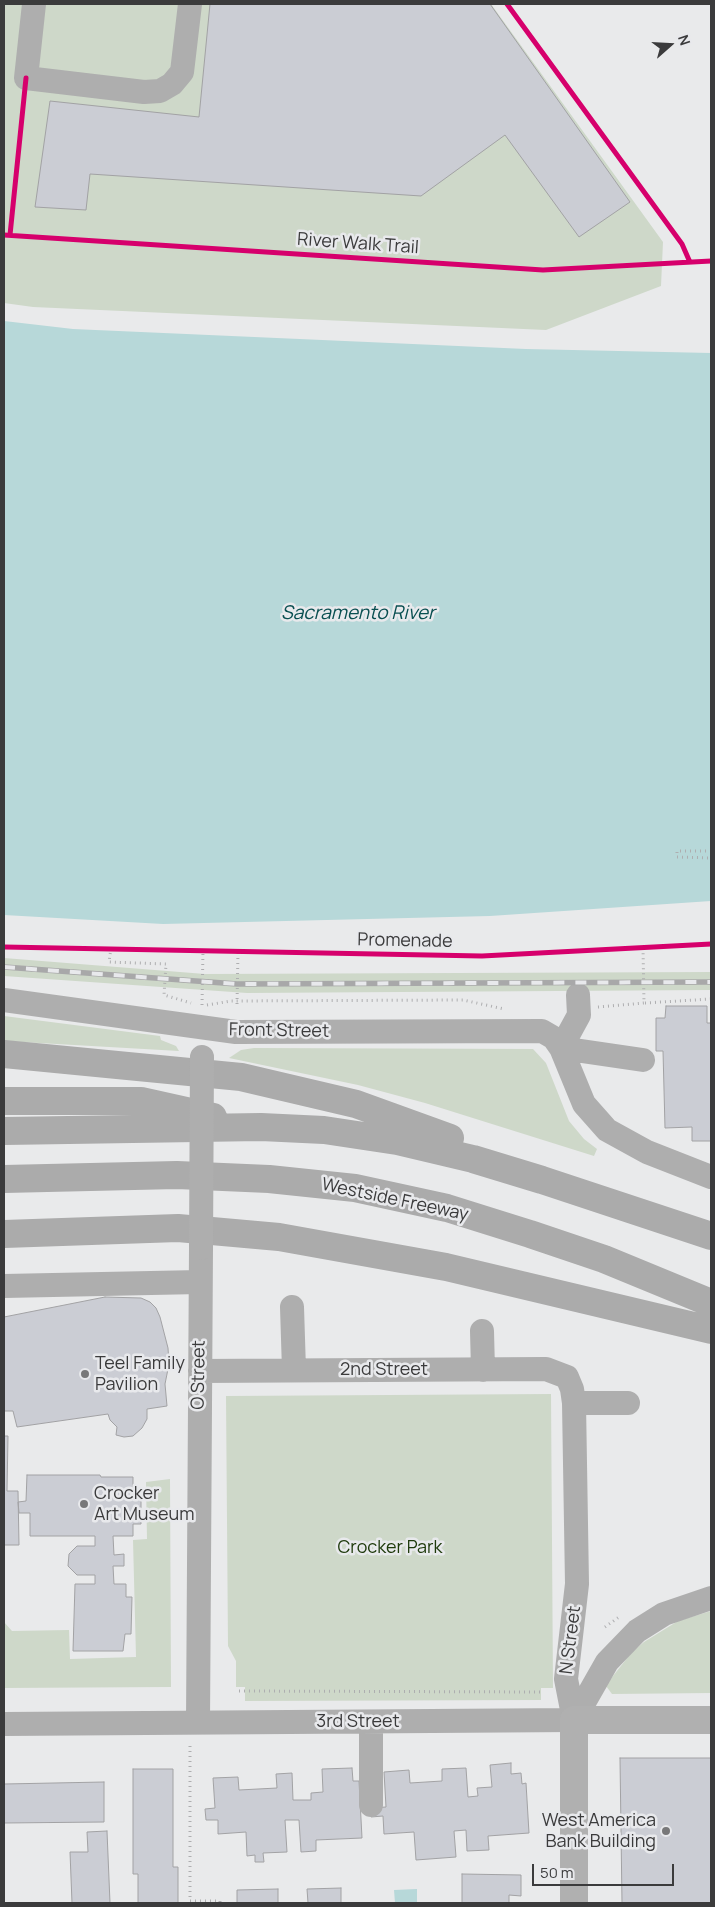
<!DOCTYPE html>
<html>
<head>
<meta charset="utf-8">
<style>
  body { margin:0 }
  #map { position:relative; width:715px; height:1907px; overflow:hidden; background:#e9eaeb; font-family:Manrope,sans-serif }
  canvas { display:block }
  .frame { position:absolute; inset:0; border:5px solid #3b3b3c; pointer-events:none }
  .north { position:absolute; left:645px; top:20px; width:50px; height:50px; -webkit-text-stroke:4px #e8e9ec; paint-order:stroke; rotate:71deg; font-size:14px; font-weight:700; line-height:20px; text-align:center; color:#3b3b3c }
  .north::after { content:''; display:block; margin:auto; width:18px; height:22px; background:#3b3b3c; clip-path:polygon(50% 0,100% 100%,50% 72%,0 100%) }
  .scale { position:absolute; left:532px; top:1864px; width:142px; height:22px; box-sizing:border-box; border:2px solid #3b3b3c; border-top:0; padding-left:6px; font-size:15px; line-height:18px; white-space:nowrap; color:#3b3b3c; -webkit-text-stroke:4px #e8e9ec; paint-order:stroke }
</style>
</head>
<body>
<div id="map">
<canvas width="715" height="1907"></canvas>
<div class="frame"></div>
<div class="north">N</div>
<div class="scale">50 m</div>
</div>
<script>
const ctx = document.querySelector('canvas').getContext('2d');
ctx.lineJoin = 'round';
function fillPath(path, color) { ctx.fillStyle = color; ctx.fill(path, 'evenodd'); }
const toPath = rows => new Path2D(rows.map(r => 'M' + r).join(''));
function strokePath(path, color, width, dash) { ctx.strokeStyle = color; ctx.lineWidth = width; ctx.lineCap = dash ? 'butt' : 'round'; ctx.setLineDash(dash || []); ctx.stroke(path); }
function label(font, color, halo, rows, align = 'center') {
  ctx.font = font + ' Manrope,sans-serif'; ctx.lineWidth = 5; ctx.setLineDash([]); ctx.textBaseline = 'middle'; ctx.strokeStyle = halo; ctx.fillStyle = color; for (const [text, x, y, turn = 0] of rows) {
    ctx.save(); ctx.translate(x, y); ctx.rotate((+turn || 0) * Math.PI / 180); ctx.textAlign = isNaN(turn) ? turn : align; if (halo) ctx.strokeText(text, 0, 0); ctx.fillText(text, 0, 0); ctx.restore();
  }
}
fillPath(toPath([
  [4,4,491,4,663,242,661,286,546,330,33,307,4,303],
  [4,958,205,974,711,972,711,990,247,993,4,976],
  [4,1016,160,1036,161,1040,176,1046,179,1051,4,1041],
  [254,1048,533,1049,546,1063,569,1121,584,1139,597,1149,594,1156,425,1103,358,1085,229,1058,241,1050],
  [551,1394,553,1688,541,1688,541,1700,245,1701,245,1687,236,1687,236,1661,228,1646,226,1396],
  [170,1479,171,1687,4,1688,4,1622,12,1631,69,1630,70,1659,136,1657,133,1540,147,1539,146,1482],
  [711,1611,711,1693,612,1694,606,1686,613,1676,632,1652,644,1642,678,1621]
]), '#ced8c9');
fillPath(toPath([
  [4,321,73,329,526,349,711,353,711,901,490,916,163,924,4,915],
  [417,1889,417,1903,395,1903,394,1890]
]), '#b7d8d9');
const building = toPath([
  [210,4,490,4,630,202,579,237,505,135,421,196,90,174,86,210,35,207,50,101,199,117,210,4],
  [666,1006,707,1006,707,1023,711,1023,711,1141,692,1141,692,1127,665,1128,663,1051,656,1051,656,1018,665,1018,666,1006],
  [105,1297,141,1298,150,1302,156,1308,160,1317,168,1348,169,1364,165,1384,167,1406,147,1409,147,1419,142,1428,133,1436,124,1437,116,1435,117,1427,110,1420,108,1414,17,1427,13,1411,4,1411,4,1317,105,1297],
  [4,1436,8,1436,7,1491,18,1491,19,1545,4,1545,4,1436],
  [27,1475,100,1475,101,1477,133,1477,133,1488,141,1488,141,1524,133,1524,133,1536,113,1536,114,1555,124,1554,124,1566,113,1566,114,1584,126,1584,126,1597,132,1597,131,1634,125,1634,123,1651,73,1651,75,1584,95,1584,95,1575,77,1575,68,1566,69,1554,77,1546,95,1546,95,1536,30,1536,30,1513,19,1513,18,1502,26,1501,27,1475],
  [620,1758,711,1758,711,1903,622,1903,620,1758],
  [511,1763,511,1774,521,1773,522,1784,526,1783,529,1833,488,1836,489,1850,467,1851,466,1830,454,1831,456,1857,416,1860,414,1832,384,1834,383,1816,371,1817,371,1808,386,1807,384,1772,409,1770,410,1783,442,1781,442,1769,466,1768,468,1797,478,1796,477,1788,492,1787,490,1765,511,1763],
  [352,1768,353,1781,359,1781,362,1838,316,1840,316,1851,301,1852,299,1820,285,1820,287,1852,263,1853,264,1862,255,1862,255,1855,247,1856,246,1832,218,1834,218,1820,206,1820,205,1809,215,1808,213,1778,238,1777,239,1790,277,1788,276,1774,292,1773,293,1800,311,1800,311,1793,323,1792,322,1769,352,1768],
  [133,1769,173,1769,173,1867,178,1867,178,1903,138,1903,138,1874,133,1874,133,1769],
  [104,1782,104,1822,4,1823,4,1784,104,1782],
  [107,1831,110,1903,72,1903,70,1852,88,1852,87,1832,107,1831],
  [462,1874,521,1875,521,1896,509,1895,509,1903,462,1903,462,1874],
  [341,1888,341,1903,308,1903,307,1889,341,1888],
  [278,1889,278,1903,237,1903,237,1890,278,1889]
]);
fillPath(building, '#cbcdd4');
strokePath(building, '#a2a2a4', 1);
strokePath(toPath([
  [711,851,677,851,677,857,711,858],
  [111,948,109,962,166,964,164,995,191,1003],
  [645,1003,711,999],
  [237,1004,238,951],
  [202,1005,203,950],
  [207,1005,231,1001,463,1000,504,1009],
  [598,1007,644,1003,643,948],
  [605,1627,619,1617],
  [239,1691,543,1692],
  [190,1746,190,1901,220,1901,220,1903]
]), '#aeaeb0', 3, [1, 4]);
strokePath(toPath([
  [34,4,26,78,144,92,160,91,172,84,182,72,190,4],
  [578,995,579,1015,561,1048,643,1060],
  [4,1000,236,1032,542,1031,554,1038,561,1048,584,1104,607,1130,647,1152,711,1177],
  [4,1286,200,1282],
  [292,1307,294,1370],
  [482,1331,483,1370],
  [200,1371,546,1369,567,1377,572,1389,574,1403,577,1584,566,1679,574,1720],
  [574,1403,628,1403],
  [574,1720,607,1662,637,1631,664,1614,711,1598],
  [198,1722,201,1248],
  [4,1724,574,1720],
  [371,1805,371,1722]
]), '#aeaeae', 24);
strokePath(toPath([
  [574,1903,574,1720,711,1720]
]), '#b0b0b0', 28);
strokePath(toPath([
  [4,1054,241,1077,356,1104,450,1138],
  [4,1101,141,1101,213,1117],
  [4,1131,261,1127,324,1130,397,1141,473,1159,542,1180,711,1236],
  [4,1179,177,1175,269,1179,355,1188,447,1208,530,1234,604,1259,711,1303],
  [4,1234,178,1228,279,1237,446,1267,711,1330]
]), '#ababab', 28);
const rail = toPath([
  [4,967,237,984,711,982]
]);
strokePath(rail, '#a8a8a9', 5.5);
strokePath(rail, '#e8e9ec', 4, [11]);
strokePath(toPath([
  [201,1248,202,1057]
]), '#aeaeae', 24);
strokePath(toPath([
  [507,4,682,244,689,260],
  [4,235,543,270,711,261],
  [10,235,26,78],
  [4,947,482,956,711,944]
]), '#d6006c', 5);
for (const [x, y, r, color] of [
  [85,1374,5,"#787879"],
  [84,1504,5,"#787879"],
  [666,1831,5,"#787879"]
]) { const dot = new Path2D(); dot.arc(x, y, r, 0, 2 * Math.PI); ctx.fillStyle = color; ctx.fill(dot); strokePath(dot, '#e8e9ec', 2); }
label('18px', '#3b3b3c', '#e8e9ec', [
  ["River Walk Trail",358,244,4],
  ["Promenade",405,941,1],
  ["Front Street",279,1031,1],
  ["Westside Freeway",395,1200,12],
  ["2nd Street",384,1370],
  ["O Street",199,1375,-89],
  ["N Street",571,1640,-83],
  ["3rd Street",358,1722]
]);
label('18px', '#3b3b3c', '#e8e9ec', [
  ["Teel Family",95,1364],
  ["Pavilion",95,1385],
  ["Crocker",94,1494],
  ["Art Museum",94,1515],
  ["West America",656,1821,"right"],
  ["Bank Building",656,1842,"right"]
], 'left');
label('18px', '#1e3a0b', '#e8e9ec', [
  ["Crocker Park",390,1548]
]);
label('italic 19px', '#094f51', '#e8e9ec', [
  ["Sacramento River",358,614]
]);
</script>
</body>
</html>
